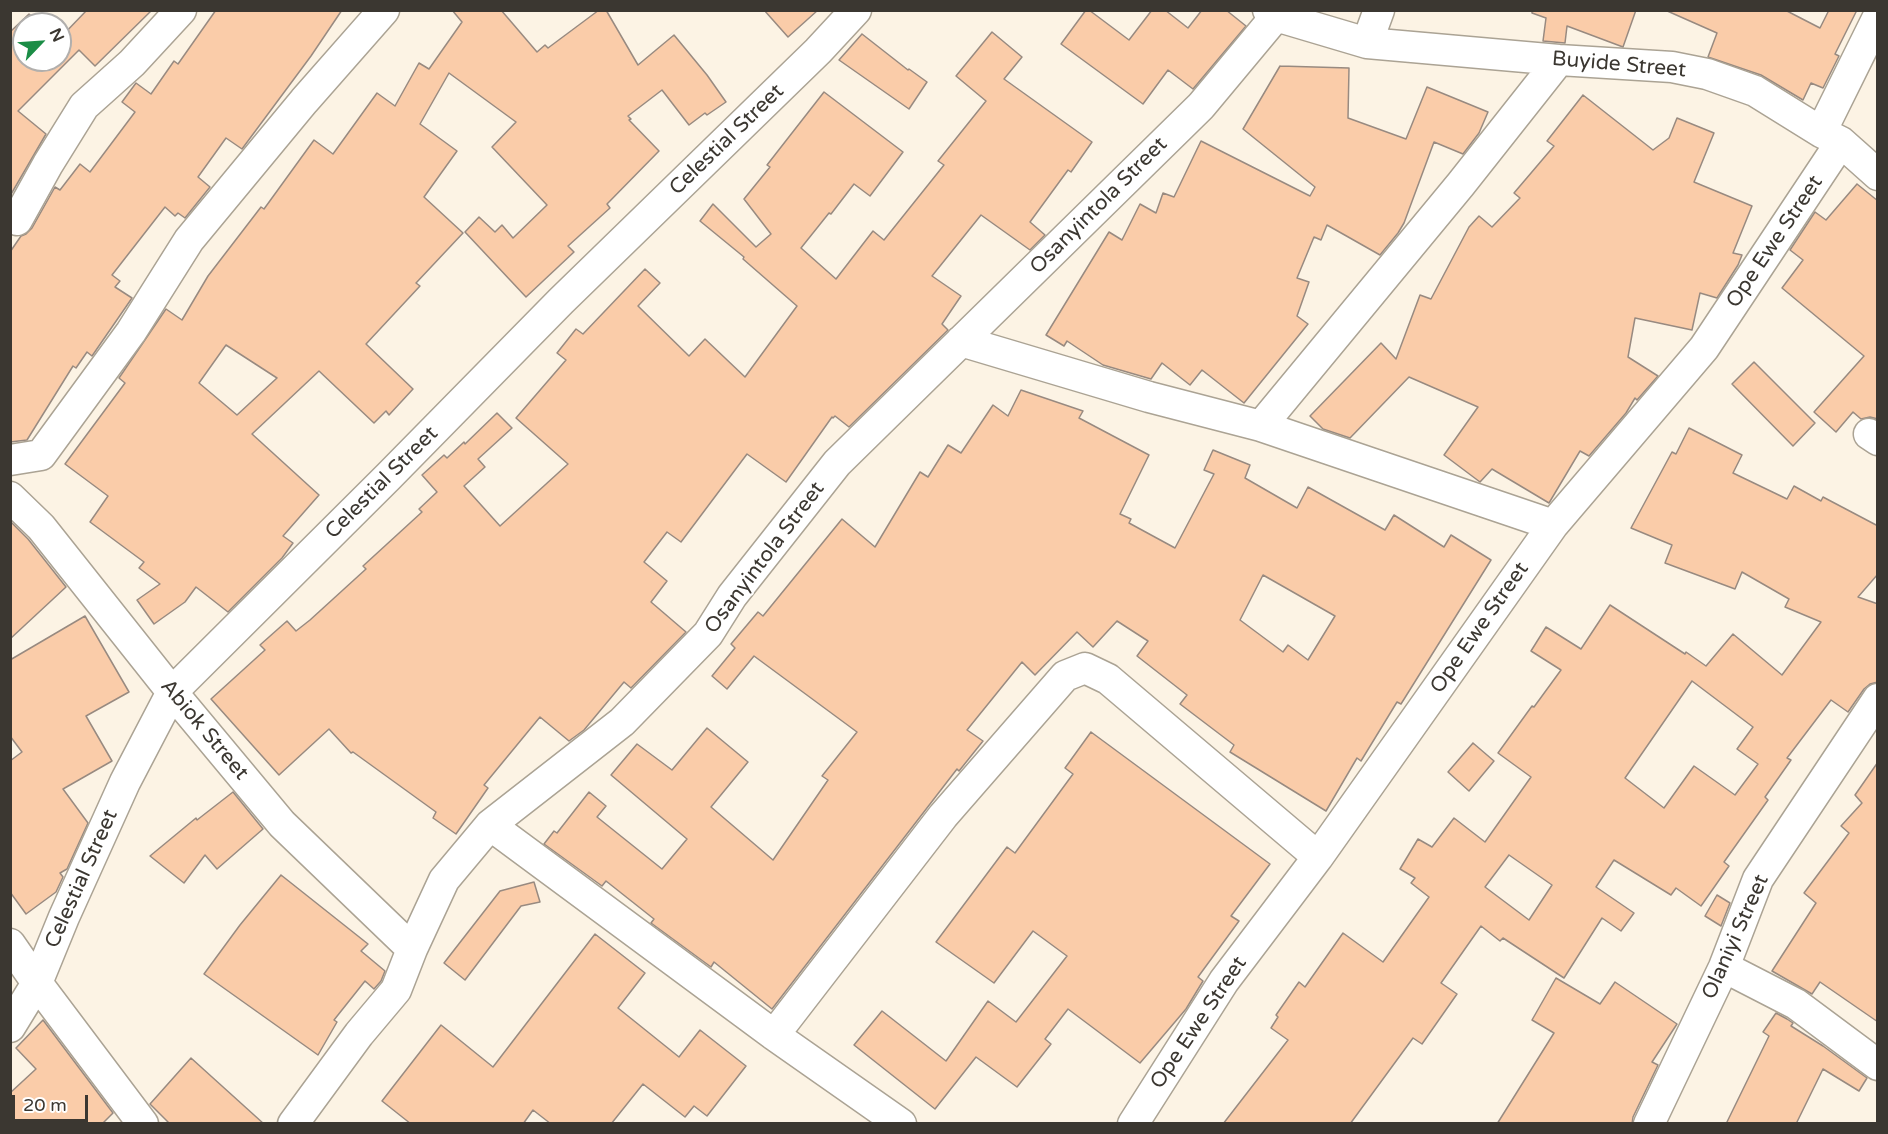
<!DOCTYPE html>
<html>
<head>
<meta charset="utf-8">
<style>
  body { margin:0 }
  #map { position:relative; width:1888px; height:1134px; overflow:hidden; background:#fcf3e4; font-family:"Varela Round",sans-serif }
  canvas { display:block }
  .frame { position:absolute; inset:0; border:12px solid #3b3731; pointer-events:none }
  .north { position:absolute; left:12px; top:12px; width:60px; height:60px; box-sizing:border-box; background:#fff; border:2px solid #b1afad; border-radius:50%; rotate:65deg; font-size:16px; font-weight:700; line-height:24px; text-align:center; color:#3b3731 }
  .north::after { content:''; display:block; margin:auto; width:21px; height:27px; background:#1b8d46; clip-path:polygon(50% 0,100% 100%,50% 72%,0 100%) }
  .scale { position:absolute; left:12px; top:1095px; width:76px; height:27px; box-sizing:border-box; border:3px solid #3b3731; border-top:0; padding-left:8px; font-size:18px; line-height:21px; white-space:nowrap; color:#3b3731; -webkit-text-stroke:4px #fff; paint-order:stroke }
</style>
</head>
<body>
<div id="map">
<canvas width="1888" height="1134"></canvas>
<div class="frame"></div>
<div class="north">N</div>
<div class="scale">20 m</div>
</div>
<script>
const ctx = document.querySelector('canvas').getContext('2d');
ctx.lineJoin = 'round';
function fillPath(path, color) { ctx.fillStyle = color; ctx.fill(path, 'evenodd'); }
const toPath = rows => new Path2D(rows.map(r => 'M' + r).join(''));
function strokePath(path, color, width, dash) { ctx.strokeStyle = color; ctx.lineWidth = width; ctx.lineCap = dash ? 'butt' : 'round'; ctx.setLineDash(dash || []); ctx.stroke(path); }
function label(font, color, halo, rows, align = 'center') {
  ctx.font = font + ' "Varela Round",sans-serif'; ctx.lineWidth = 4.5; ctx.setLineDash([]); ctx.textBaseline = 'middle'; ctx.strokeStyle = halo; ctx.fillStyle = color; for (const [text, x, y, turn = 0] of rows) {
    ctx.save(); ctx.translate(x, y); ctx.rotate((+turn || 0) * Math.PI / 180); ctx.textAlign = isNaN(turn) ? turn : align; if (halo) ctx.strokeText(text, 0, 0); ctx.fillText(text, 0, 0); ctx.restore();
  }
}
const building = toPath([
  [87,10,152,10,95,66,79,50,18,111,46,134,10,196,10,32,29,14,39,24,24,24,24,60,60,60,60,38,87,10],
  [216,10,342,10,311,56,242,149,226,138,198,177,210,187,185,218,178,213,175,216,165,207,112,275,120,281,115,287,132,298,92,356,87,352,76,368,73,366,27,440,10,442,10,252,21,236,26,234,32,228,55,187,60,190,80,164,90,172,135,112,122,102,136,83,151,94,174,61,178,64,216,10],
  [452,10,501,10,537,52,545,45,548,48,599,10,606,10,638,65,674,35,707,75,726,102,707,115,705,113,689,125,662,90,628,116,631,119,629,120,659,151,607,204,610,208,568,246,574,252,526,297,465,232,479,217,495,232,502,225,513,238,547,205,492,147,516,122,449,73,420,124,457,151,424,197,463,233,416,283,420,286,366,344,413,389,389,415,386,411,374,423,319,371,252,434,319,495,283,536,293,543,282,558,228,612,196,587,185,602,154,624,137,600,160,584,139,568,144,562,90,522,108,496,65,464,125,383,119,378,166,309,182,320,208,276,261,207,264,209,314,140,333,154,377,93,395,106,419,63,429,69,462,22,452,10],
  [226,345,277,378,237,415,199,383,226,345],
  [764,10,818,10,788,37,764,10],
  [1086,10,1089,10,1129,40,1152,10,1165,10,1188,28,1202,10,1226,10,1246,26,1193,89,1168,70,1143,104,1061,44,1086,10],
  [1532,10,1636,10,1623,47,1567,26,1565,43,1543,41,1546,18,1532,13,1532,10],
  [1665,10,1785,10,1820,28,1829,10,1857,10,1835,54,1839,56,1823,88,1811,83,1803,100,1761,75,1708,57,1717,33,1665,10],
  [992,32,1022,57,1004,79,1092,142,1071,172,1068,170,1030,222,1045,235,1030,250,981,215,932,276,961,296,942,324,948,330,849,427,835,416,833,418,832,417,786,482,747,454,681,542,667,532,644,562,667,581,651,602,686,632,631,688,624,682,584,730,569,741,540,717,484,785,488,788,456,834,433,818,436,812,353,752,351,753,329,729,279,775,211,699,265,650,260,645,287,621,296,631,310,620,366,569,363,566,422,512,419,509,437,492,422,475,444,455,447,458,464,442,465,444,497,413,512,428,478,459,485,467,464,486,500,526,568,464,516,418,566,360,557,353,576,329,583,334,645,269,660,283,638,306,689,356,705,339,745,377,797,306,743,259,744,257,700,221,713,204,756,247,771,234,744,199,770,167,767,165,824,92,903,152,870,196,854,184,831,214,829,213,801,248,836,279,873,231,884,240,944,165,938,161,986,101,956,76,992,32],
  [862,34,908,70,909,69,927,82,909,109,839,60,862,34],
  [1280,66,1349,68,1348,118,1406,139,1427,87,1488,112,1479,133,1463,154,1434,142,1404,223,1398,233,1380,255,1327,225,1321,240,1314,237,1297,278,1309,282,1297,316,1308,324,1244,403,1202,370,1190,385,1162,363,1151,379,1103,365,1067,341,1064,346,1046,335,1109,232,1122,240,1140,204,1156,213,1163,193,1174,197,1201,141,1310,196,1315,187,1243,129,1280,66],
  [1583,95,1653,150,1669,138,1677,118,1714,133,1694,182,1752,206,1733,253,1742,255,1738,265,1717,298,1700,293,1692,330,1635,318,1628,357,1658,376,1637,400,1635,398,1626,413,1589,456,1580,451,1549,503,1492,469,1480,482,1444,455,1478,407,1409,377,1350,438,1323,429,1310,416,1381,343,1396,359,1420,295,1431,299,1469,227,1479,216,1492,227,1520,198,1514,193,1554,146,1547,141,1583,95],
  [1857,184,1878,201,1878,419,1870,417,1861,419,1853,412,1836,432,1814,412,1864,356,1782,288,1803,260,1790,250,1815,212,1826,220,1857,184],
  [1754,362,1815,423,1793,446,1732,384,1754,362],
  [1021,390,1083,411,1079,418,1149,455,1120,514,1131,519,1129,523,1175,548,1214,474,1204,470,1213,450,1250,465,1245,478,1297,508,1308,487,1385,530,1394,515,1444,547,1451,535,1491,560,1401,704,1397,702,1361,761,1357,758,1326,811,1230,752,1234,745,1180,704,1187,695,1137,656,1148,641,1117,621,1093,647,1077,632,1035,675,1022,662,967,730,983,741,959,771,957,769,772,1009,714,962,711,967,651,923,654,919,606,881,602,886,544,844,554,831,557,833,589,792,606,806,597,817,662,869,687,839,611,775,637,744,672,770,707,728,748,762,711,807,773,860,828,780,822,776,857,732,754,656,727,689,712,676,735,648,731,644,758,612,763,616,842,519,875,547,920,472,928,477,948,445,961,453,993,405,1008,416,1021,390],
  [1263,575,1335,616,1308,660,1288,645,1283,652,1240,620,1263,575],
  [1689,428,1742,455,1733,473,1787,499,1794,486,1821,501,1823,497,1878,526,1878,574,1858,597,1878,604,1878,682,1870,684,1864,689,1848,712,1831,700,1787,758,1791,760,1765,797,1768,800,1724,862,1729,866,1701,906,1676,888,1671,895,1614,860,1596,887,1634,913,1621,931,1602,918,1564,978,1503,938,1500,941,1481,926,1441,983,1457,994,1422,1044,1413,1038,1350,1124,1223,1124,1288,1040,1271,1028,1278,1017,1276,1015,1299,982,1305,987,1343,933,1383,962,1429,897,1411,883,1415,878,1400,869,1418,839,1432,847,1454,818,1485,842,1531,777,1498,753,1532,706,1534,707,1561,670,1531,651,1546,627,1581,649,1610,605,1685,654,1686,652,1706,666,1733,634,1782,675,1821,622,1785,607,1789,599,1742,572,1735,589,1665,563,1672,545,1631,528,1672,452,1676,454,1689,428],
  [1692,681,1753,727,1737,749,1758,764,1735,795,1694,766,1664,808,1625,778,1692,681],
  [1509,855,1552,885,1529,920,1485,887,1509,855],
  [10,521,28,539,66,587,10,639,10,521],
  [85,616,129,692,86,716,112,761,63,789,88,823,67,869,60,873,63,877,56,892,26,914,10,892,10,761,22,752,10,736,10,660,85,616],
  [1091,732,1270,864,1231,916,1239,921,1198,977,1203,981,1186,1009,1140,1063,1068,1009,1045,1039,1051,1044,1017,1087,976,1057,935,1109,854,1045,882,1011,946,1061,988,1001,1016,1022,1067,956,1033,931,994,983,936,942,1007,847,1015,853,1073,774,1065,768,1091,732],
  [1473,743,1494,761,1469,791,1448,772,1473,743],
  [1878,762,1878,1022,1820,982,1812,994,1772,971,1816,903,1804,893,1849,833,1841,826,1862,803,1855,795,1878,762],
  [233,792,263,829,217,869,205,855,184,883,150,856,196,818,197,820,233,792],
  [281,875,368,944,361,951,385,971,381,981,374,989,365,981,334,1020,337,1022,318,1055,204,974,240,925,281,875],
  [534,882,540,902,521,906,465,980,444,963,500,891,534,882],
  [1717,895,1730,903,1721,926,1705,916,1717,895],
  [595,934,645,973,618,1008,679,1057,700,1030,746,1066,707,1116,694,1106,685,1117,643,1084,611,1124,551,1124,533,1110,523,1124,411,1124,382,1101,441,1025,493,1067,595,934],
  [1556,978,1600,1004,1615,982,1677,1024,1652,1062,1658,1065,1633,1117,1632,1124,1497,1124,1554,1033,1532,1020,1556,978],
  [1776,1013,1787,1019,1793,1023,1791,1026,1823,1046,1867,1078,1859,1091,1823,1069,1796,1124,1726,1124,1769,1036,1763,1032,1776,1013],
  [43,1020,113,1113,102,1124,10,1124,10,1093,36,1069,16,1048,43,1020],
  [191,1058,264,1124,170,1124,150,1104,191,1058]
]);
fillPath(building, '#facca9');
strokePath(building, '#988a80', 1.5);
const minor = toPath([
  [1268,10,1276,16,1367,43,1559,60,1672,67,1707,74,1755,91,1821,132,1841,142,1878,175],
  [1367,43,1379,10],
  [1821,132,1878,17],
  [17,220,48,164,84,106,132,63,181,10],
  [961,341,1149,397,1261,426,1553,525],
  [1261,426,1461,184,1559,60],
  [1869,434,1878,440],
  [10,460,41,455,131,332,189,240,304,101,384,10],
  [10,497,41,527,172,692,282,824,412,949],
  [490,825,774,1035,901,1124],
  [10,944,37,983,143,1124],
  [1724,967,1796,1004,1878,1065],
  [10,1027,37,983,64,917,125,782,172,692,389,476,561,301,818,51,856,10],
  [774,1035,943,816,1065,676,1085,668,1108,679,1318,857],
  [293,1124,359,1034,396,990,412,949,444,880,490,825,622,722,708,634,732,596,837,463,1201,106,1276,16],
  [1133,1124,1224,981,1318,857,1553,525,1704,348,1841,142],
  [1649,1124,1724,967,1758,879,1878,699]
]);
strokePath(minor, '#aba394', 33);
strokePath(minor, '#fff', 30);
label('21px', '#3b3731', '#fff', [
  ["Buyide Street",1619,65,5],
  ["Celestial Street",727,140,-44],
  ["Osanyintola Street",1099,206,-45],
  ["Ope Ewe Street",1775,242,-56],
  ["Celestial Street",382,483,-45],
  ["Osanyintola Street",765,558,-53],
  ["Ope Ewe Street",1480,628,-55],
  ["Abiok Street",204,730,50],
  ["Celestial Street",82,879,-66],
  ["Olaniyi Street",1736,937,-66],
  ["Ope Ewe Street",1199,1023,-56]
]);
</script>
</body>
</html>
